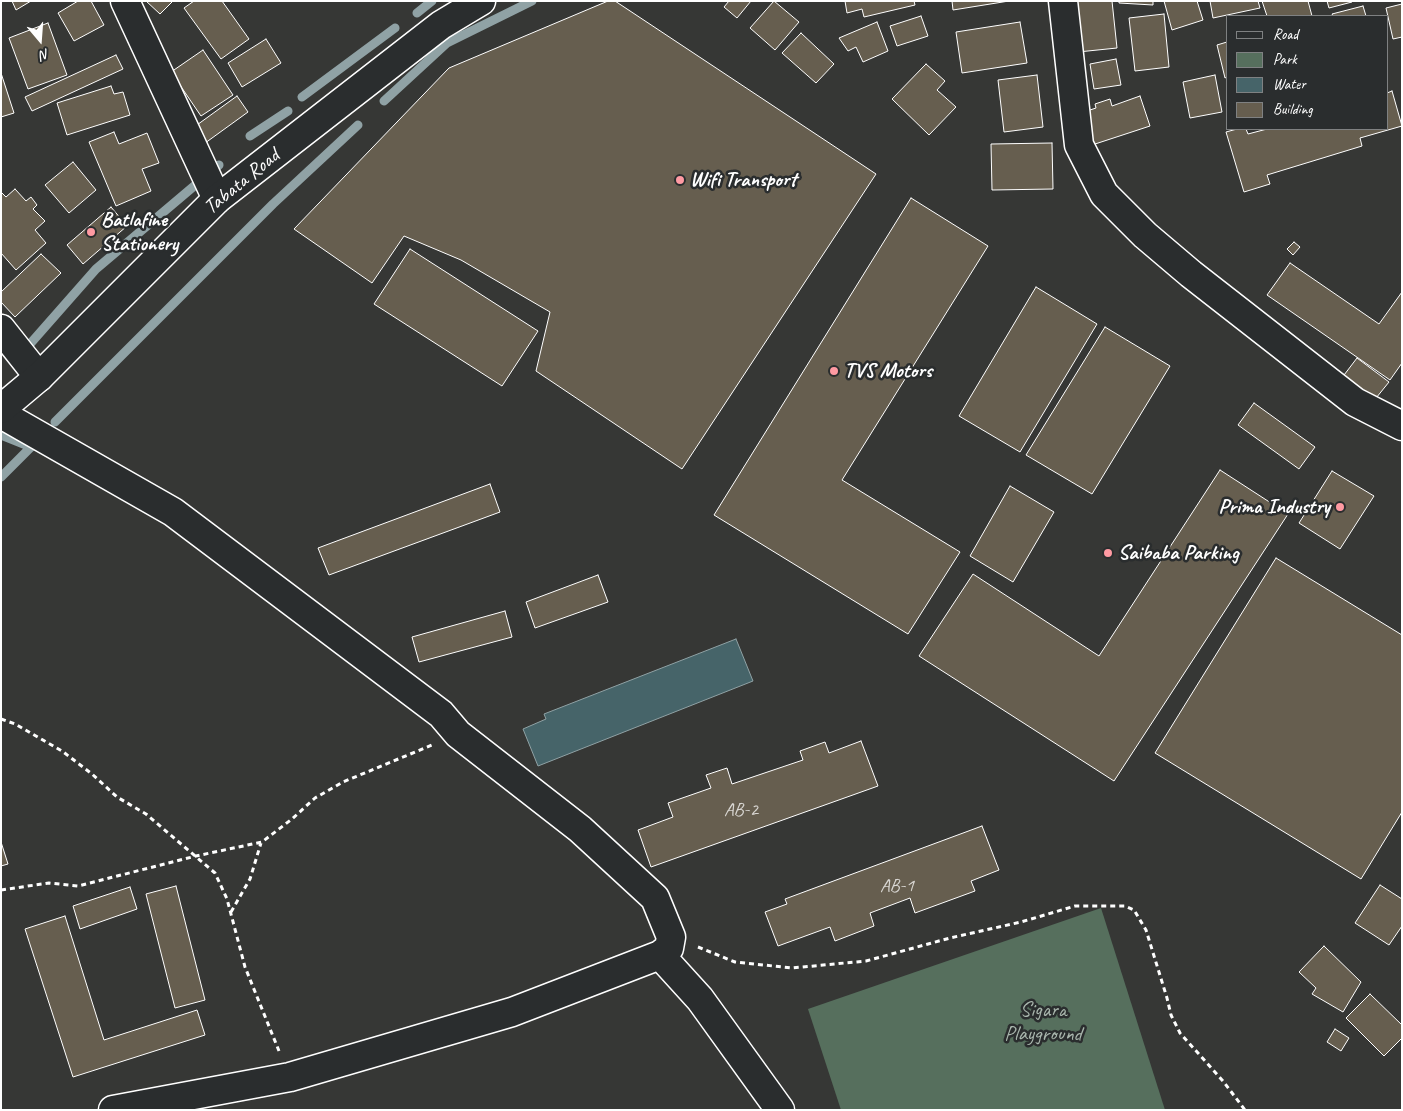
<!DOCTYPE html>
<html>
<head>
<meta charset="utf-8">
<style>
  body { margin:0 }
  #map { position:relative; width:1403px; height:1111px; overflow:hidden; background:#363735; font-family:Caveat,sans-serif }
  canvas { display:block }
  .frame { position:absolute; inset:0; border:2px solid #fff; pointer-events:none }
  .legend { position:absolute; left:1226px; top:15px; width:162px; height:115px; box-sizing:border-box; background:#2a2d2e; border:1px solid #7f8182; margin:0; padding:6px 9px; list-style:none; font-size:15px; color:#fff }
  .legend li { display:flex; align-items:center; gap:10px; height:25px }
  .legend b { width:25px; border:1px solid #7f8182 }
  .north { position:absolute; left:15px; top:15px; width:50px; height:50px; -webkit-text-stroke:4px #2a2d2e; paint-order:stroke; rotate:162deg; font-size:14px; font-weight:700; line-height:20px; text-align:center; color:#fff }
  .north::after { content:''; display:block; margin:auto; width:18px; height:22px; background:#fff; clip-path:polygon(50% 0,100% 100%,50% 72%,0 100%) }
</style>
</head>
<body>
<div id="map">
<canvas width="1403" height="1111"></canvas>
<div class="frame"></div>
<ul class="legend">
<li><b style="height:6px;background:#2a2d2e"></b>Road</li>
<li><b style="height:14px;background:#566f5d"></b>Park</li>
<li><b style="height:14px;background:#466469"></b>Water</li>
<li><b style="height:14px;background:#665e4f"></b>Building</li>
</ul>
<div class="north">N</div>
</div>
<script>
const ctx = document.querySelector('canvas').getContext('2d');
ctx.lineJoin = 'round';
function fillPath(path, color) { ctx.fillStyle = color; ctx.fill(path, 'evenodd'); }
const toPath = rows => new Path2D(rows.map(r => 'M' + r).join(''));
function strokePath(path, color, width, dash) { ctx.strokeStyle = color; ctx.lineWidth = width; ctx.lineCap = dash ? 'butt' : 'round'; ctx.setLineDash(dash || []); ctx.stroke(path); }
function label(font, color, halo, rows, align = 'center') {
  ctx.font = font + ' Caveat,sans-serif'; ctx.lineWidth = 5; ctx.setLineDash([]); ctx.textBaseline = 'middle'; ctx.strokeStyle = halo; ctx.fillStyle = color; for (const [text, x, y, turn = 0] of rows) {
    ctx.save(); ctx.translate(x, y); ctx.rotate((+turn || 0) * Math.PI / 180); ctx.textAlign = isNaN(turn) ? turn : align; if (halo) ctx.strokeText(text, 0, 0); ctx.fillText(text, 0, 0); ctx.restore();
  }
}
fillPath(toPath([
  [1101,908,1165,1110,841,1110,808,1009]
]), '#566f5d');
const water = toPath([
  [736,639,753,681,538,766,523,729,546,719,544,714,736,639]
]);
fillPath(water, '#466469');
strokePath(water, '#90a2a5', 1);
strokePath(toPath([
  [417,13,432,1],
  [302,97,395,28],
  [384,101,447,43,532,1],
  [250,136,288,111],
  [30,344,96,269,219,165],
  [55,422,273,204,358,125],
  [1,435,31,447,1,477]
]), '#90a2a5', 9);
const building = toPath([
  [12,1,31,1,16,10,12,1],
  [78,1,91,1,104,25,74,41,58,13,78,1],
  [146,1,173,1,160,14,146,1],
  [194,1,222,1,249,39,221,59,184,8,194,1],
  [608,1,615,1,876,174,682,469,536,371,550,312,461,260,404,236,372,283,294,229,449,68,608,1],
  [729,1,751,1,737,18,724,7,729,1],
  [774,1,799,22,775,50,750,28,774,1],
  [845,1,914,1,915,5,864,17,862,9,847,13,845,1],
  [952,1,1009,1,953,10,952,1],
  [1073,1,1112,1,1117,48,1078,52,1073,1],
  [1119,1,1153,1,1153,5,1119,3,1119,1],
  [1164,1,1197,1,1203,20,1172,30,1164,1],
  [1210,1,1258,1,1260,8,1213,18,1210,1],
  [1262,1,1308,1,1312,16,1267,16,1262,1],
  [1327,1,1352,1,1352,2,1329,8,1327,1],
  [1402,4,1402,37,1393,39,1386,8,1402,4],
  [1363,6,1366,16,1333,16,1332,14,1363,6],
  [1164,14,1169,67,1135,71,1129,18,1164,14],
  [921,16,928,36,897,46,890,26,921,16],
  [877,22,888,51,863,62,856,47,848,51,839,38,877,22],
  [1020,22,1027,63,962,73,956,32,1020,22],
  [48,23,67,75,28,89,9,38,48,23],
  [801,33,834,64,816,83,782,53,801,33],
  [266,39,281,63,242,87,228,63,266,39],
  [1227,42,1227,77,1225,78,1217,45,1227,42],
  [203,50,233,95,201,116,171,72,203,50],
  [116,55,123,69,32,111,25,97,116,55],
  [1116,59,1121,85,1094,89,1090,64,1116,59],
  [926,64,945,81,937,90,956,107,929,135,892,99,926,64],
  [1,73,14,113,1,117,1,73],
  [1037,75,1043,127,1004,132,998,80,1037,75],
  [1215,75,1222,112,1190,118,1183,82,1215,75],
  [111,86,114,94,123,92,130,115,67,135,57,103,111,86],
  [1392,91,1402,126,1360,138,1362,146,1267,175,1270,184,1244,192,1226,132,1237,129,1246,129,1248,134,1267,129,1387,129,1387,93,1392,91],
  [237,96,248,112,201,146,190,130,237,96],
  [1140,96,1150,126,1089,146,1078,114,1096,108,1095,104,1110,99,1112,106,1140,96],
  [114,132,119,144,147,133,159,163,142,169,151,191,116,206,89,142,114,132],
  [1052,143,1053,189,992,190,991,144,1052,143],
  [73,162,96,190,69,213,45,185,73,162],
  [15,189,26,201,31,197,37,205,33,209,45,221,35,230,46,243,16,270,1,253,1,192,6,197,15,189],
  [911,198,988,246,842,480,960,552,908,634,714,515,911,198],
  [111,207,127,226,83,264,67,245,111,207],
  [1294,242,1300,247,1293,255,1287,249,1294,242],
  [410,249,538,331,502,386,374,304,410,249],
  [41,254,61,273,15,317,1,302,1,292,41,254],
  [1290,263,1379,324,1402,292,1402,363,1390,380,1267,295,1290,263],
  [1036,287,1097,324,1020,452,959,416,1036,287],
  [1105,327,1170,366,1092,494,1026,455,1105,327],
  [1357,358,1389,382,1372,403,1341,379,1357,358],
  [1254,403,1315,447,1299,469,1238,425,1254,403],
  [1220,470,1288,514,1114,781,919,656,973,574,1099,656,1220,470],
  [1332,471,1374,496,1340,549,1299,523,1332,471],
  [490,484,500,512,329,575,318,548,490,484],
  [1010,486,1054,512,1013,582,970,556,1010,486],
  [1276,558,1402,635,1402,812,1361,879,1155,753,1276,558],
  [598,575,608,602,535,628,526,602,598,575],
  [505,611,512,637,419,662,412,637,505,611],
  [861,741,878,786,651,867,638,830,673,817,668,803,711,788,706,775,727,768,732,784,803,760,800,751,825,742,829,753,861,741],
  [982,826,999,870,971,881,975,891,915,913,910,898,870,913,874,926,835,941,830,927,778,946,765,912,787,904,785,899,982,826],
  [1,842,8,864,1,866,1,842],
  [1380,885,1402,899,1402,926,1389,945,1355,923,1380,885],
  [176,886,205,1000,175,1008,146,894,176,886],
  [130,887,137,909,80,929,73,906,130,887],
  [65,916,104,1040,197,1010,205,1035,73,1077,25,929,65,916],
  [1324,946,1361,982,1343,1012,1312,994,1316,988,1299,972,1324,946],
  [1370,994,1402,1025,1402,1038,1384,1056,1346,1018,1370,994],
  [1335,1029,1349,1038,1341,1051,1327,1042,1335,1029]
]);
fillPath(building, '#665e4f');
strokePath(building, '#fff', 1);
const minor = toPath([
  [125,1,217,199],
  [1063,1,1079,145,1104,194,1145,235,1191,274,1355,402,1402,426],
  [1,329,39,377],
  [1,414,173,512,441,714,458,734,580,829,655,898,671,937,669,948,660,955,512,1012,290,1077,113,1110],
  [660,955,700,999,780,1110]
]);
const major = toPath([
  [1,409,39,377,217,199,441,25,481,1]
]);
strokePath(minor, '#fff', 31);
strokePath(major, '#fff', 31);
strokePath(toPath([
  [1,719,15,724,62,751,92,774,117,797,146,814,215,873,227,899,245,967,279,1051],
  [1,890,49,883,78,886,196,856,262,842,292,819,315,798,343,782,432,745],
  [231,912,250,879,261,843],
  [698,947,735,962,792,968,866,961,950,938,1021,922,1075,906,1125,906,1134,910,1146,930,1167,998,1171,1015,1180,1033,1223,1081,1245,1110]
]), '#fff', 3, [5, 4]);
strokePath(minor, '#2a2d2e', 28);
strokePath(major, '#2a2d2e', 28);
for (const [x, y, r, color] of [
  [680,180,5,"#ff9aa2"],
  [91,232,5,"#ff9aa2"],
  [834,371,5,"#ff9aa2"],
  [1340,507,5,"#ff9aa2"],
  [1108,553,5,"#ff9aa2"]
]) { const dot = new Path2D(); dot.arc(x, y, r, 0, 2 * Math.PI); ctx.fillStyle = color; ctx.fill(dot); strokePath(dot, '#2a2d2e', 2); }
label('19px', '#d9d7d3', null, [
  ["AB-2",741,810],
  ["AB-1",897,886]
]);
label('bold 21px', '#fff', '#2a2d2e', [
  ["Wifi Transport",690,180],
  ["Batlafine",101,220],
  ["Stationery",101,244],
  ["TVS Motors",844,371],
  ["Prima Industry",1330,507,"right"],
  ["Saibaba Parking",1118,553]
], 'left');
label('21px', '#fff', '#2a2d2e', [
  ["Tabata Road",242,182,-39]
]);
label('21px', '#aab7ae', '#2a2d2e', [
  ["Sigara",1043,1010],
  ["Playground",1043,1034]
]);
</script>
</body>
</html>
